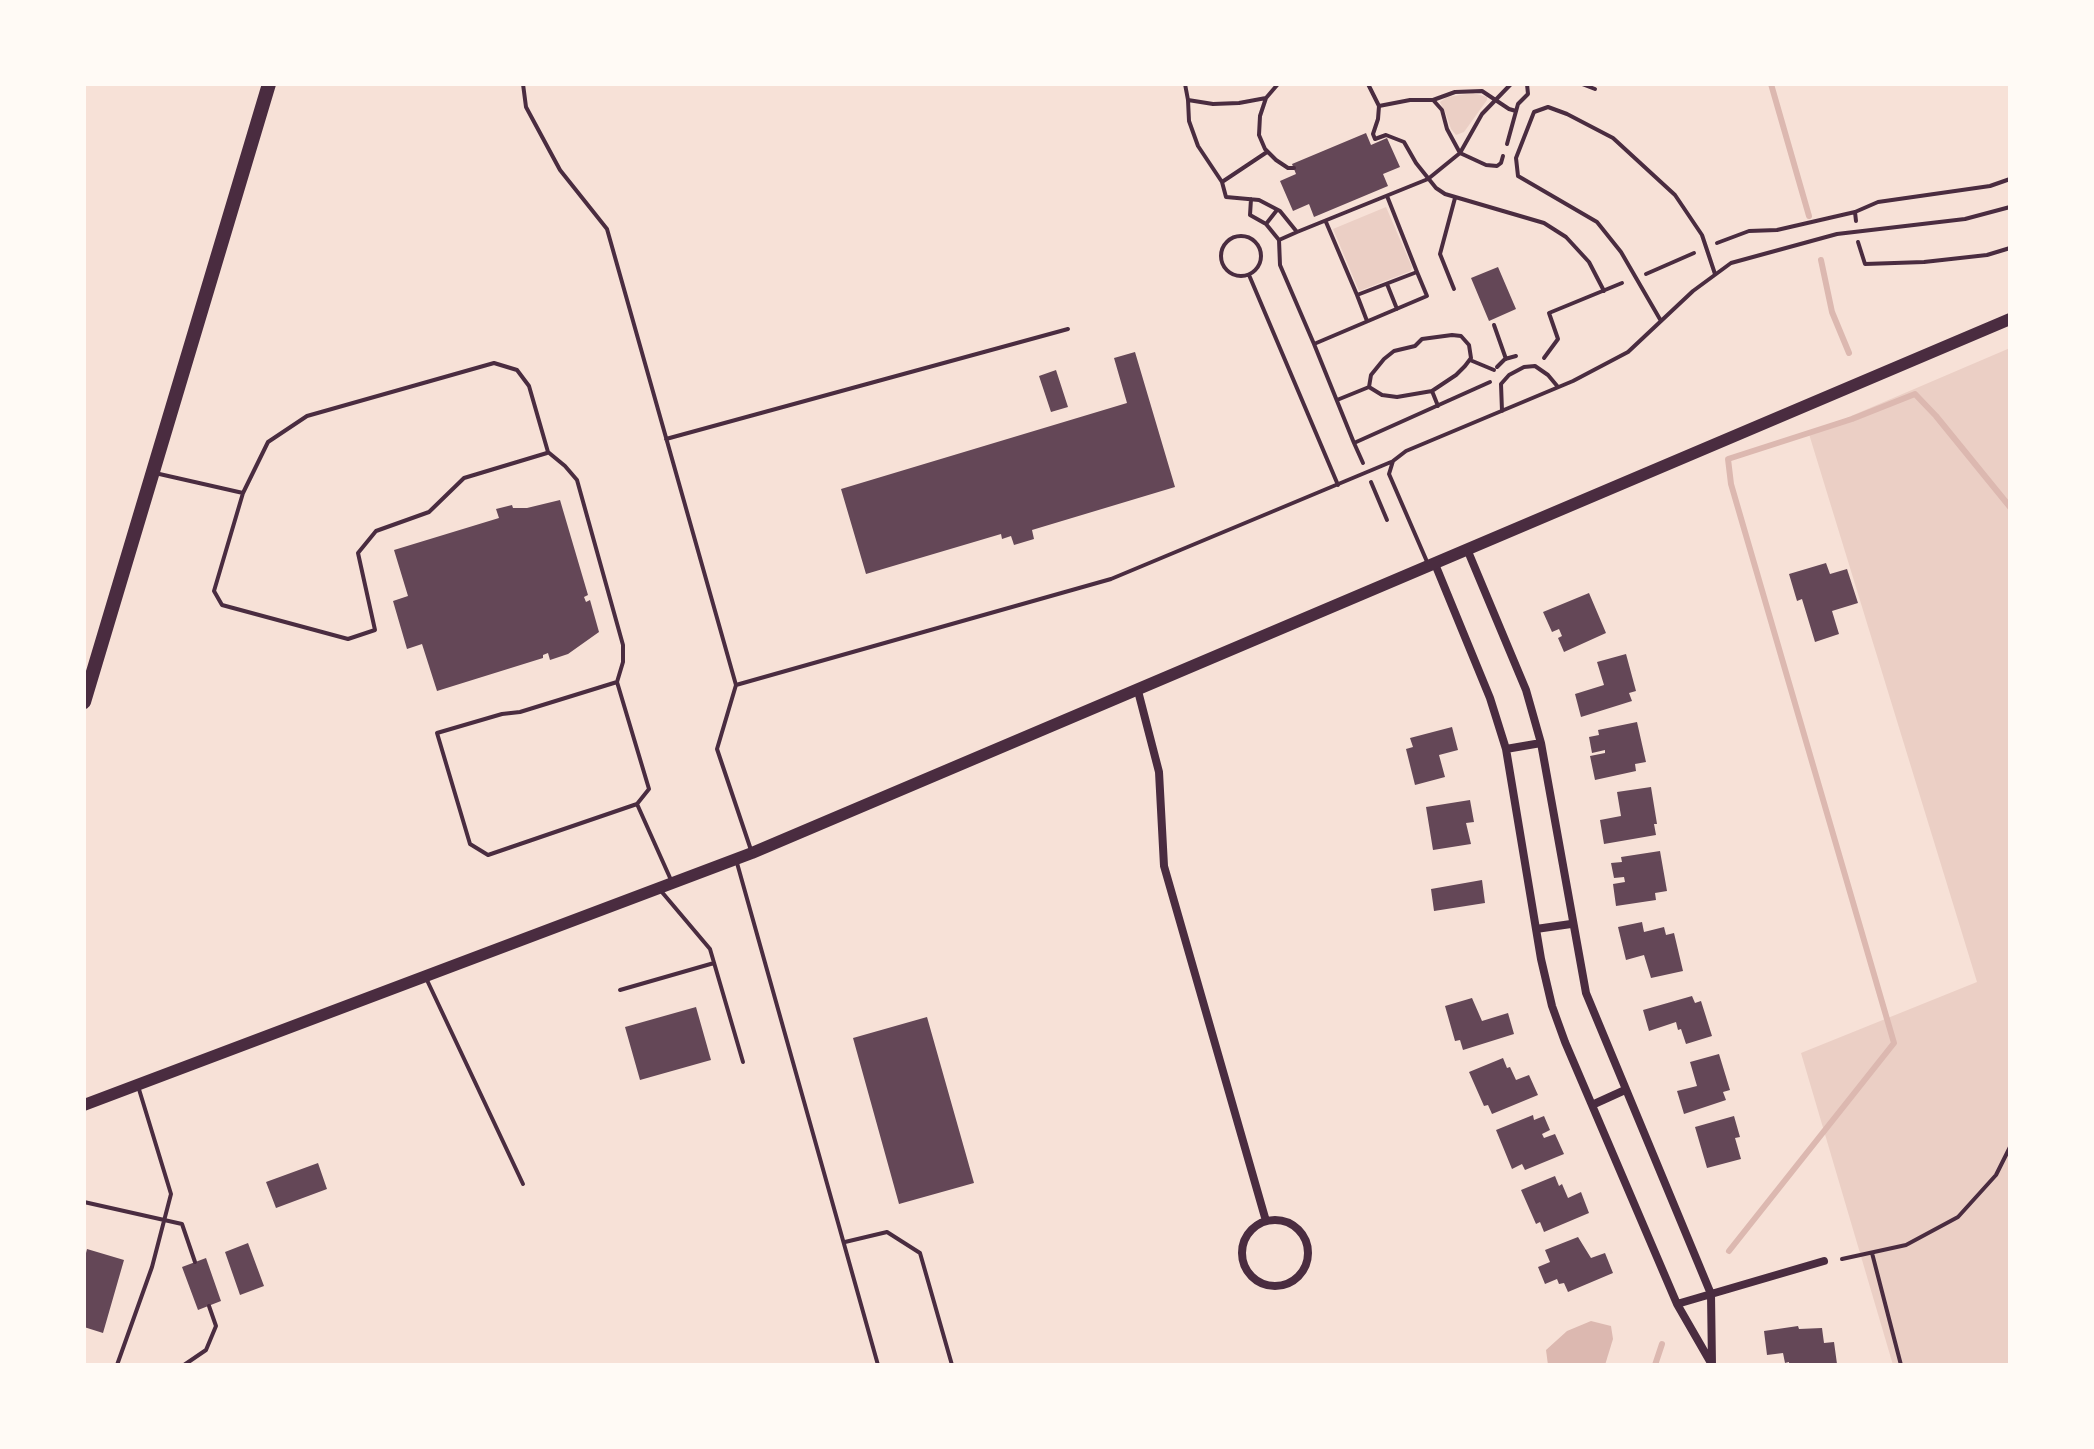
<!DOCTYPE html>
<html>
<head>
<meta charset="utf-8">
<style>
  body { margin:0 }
  #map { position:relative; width:2094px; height:1449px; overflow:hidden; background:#f7e1d7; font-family:"Fira Sans Condensed",sans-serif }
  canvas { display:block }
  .frame { position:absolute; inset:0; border:86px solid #fffaf5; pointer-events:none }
</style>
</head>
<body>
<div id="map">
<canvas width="2094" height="1449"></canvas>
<div class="frame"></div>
</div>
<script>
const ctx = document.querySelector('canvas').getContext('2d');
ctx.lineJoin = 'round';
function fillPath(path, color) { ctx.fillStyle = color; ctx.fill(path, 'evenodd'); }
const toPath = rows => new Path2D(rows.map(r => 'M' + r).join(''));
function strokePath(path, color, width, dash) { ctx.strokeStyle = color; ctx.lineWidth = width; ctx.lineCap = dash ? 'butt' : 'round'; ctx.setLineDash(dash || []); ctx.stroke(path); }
fillPath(toPath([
  [1473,93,1487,97,1487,100,1464,132,1456,135,1451,129,1446,114,1440,102,1447,97],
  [1386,207,1412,267,1411,271,1359,291,1333,229],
  [2010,348,2010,1365,1893,1365,1801,1053,1977,982,1809,434]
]), '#ebcfc5');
fillPath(toPath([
  [1591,1321,1611,1326,1613,1339,1605,1365,1548,1365,1546,1350,1567,1331]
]), '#dcb8b0');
strokePath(toPath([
  [1771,84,1809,216],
  [1821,260,1832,312,1849,353],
  [1729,1251,1894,1043,1731,484,1728,459,1852,419,1915,394,1936,416,2010,507],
  [1655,1365,1662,1344]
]), '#dcb8b0', 6);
fillPath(toPath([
  [1366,133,1371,145,1387,138,1400,167,1383,174,1388,186,1314,217,1309,204,1293,211,1280,181,1296,174,1292,164],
  [1498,267,1516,309,1489,321,1471,278],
  [1135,352,1175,487,1032,530,1034,539,1014,545,1011,536,1002,539,1001,534,866,574,841,489,1127,403,1114,358],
  [1056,370,1068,407,1051,412,1039,376],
  [560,500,588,595,584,597,586,602,590,600,599,632,568,654,550,660,548,653,543,655,543,658,437,691,422,644,407,649,393,601,408,596,394,550,499,518,496,509,512,505,513,508,527,508],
  [1826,563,1830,574,1847,569,1858,603,1832,611,1839,634,1815,642,1802,599,1797,601,1789,574],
  [1589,593,1606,633,1564,652,1558,638,1562,636,1559,629,1552,632,1543,612],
  [1626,654,1636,691,1629,693,1632,701,1581,717,1575,694,1604,685,1597,662],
  [1637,722,1646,762,1635,764,1636,771,1595,780,1590,756,1605,753,1605,750,1592,753,1589,737,1599,735,1598,730],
  [1452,727,1458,750,1439,755,1445,777,1415,785,1406,749,1413,747,1410,738],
  [1651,787,1657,824,1654,824,1656,835,1604,844,1600,820,1621,816,1617,792],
  [1470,800,1474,822,1466,823,1471,844,1433,850,1426,807],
  [1660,851,1667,891,1655,893,1656,900,1616,906,1613,884,1625,882,1624,877,1614,878,1611,863,1622,862,1621,857],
  [1482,880,1485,903,1434,911,1431,889],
  [1642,922,1644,932,1664,927,1666,935,1674,933,1683,971,1651,978,1644,955,1626,960,1618,927],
  [1692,996,1695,1003,1701,1001,1712,1036,1686,1044,1681,1029,1678,1030,1676,1022,1649,1031,1643,1010],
  [1472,998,1482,1021,1508,1013,1514,1034,1463,1050,1460,1040,1455,1041,1445,1006],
  [696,1007,711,1060,640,1080,625,1027],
  [927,1017,974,1183,899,1204,853,1038],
  [1719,1054,1730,1090,1723,1092,1726,1100,1684,1114,1677,1091,1697,1086,1690,1062],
  [1503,1058,1507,1068,1510,1067,1516,1080,1529,1075,1538,1095,1492,1114,1488,1105,1484,1106,1469,1072],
  [1533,1115,1534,1120,1544,1116,1550,1130,1542,1134,1544,1138,1555,1134,1564,1154,1525,1170,1522,1164,1512,1169,1496,1130],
  [1734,1116,1740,1137,1735,1138,1741,1159,1707,1168,1695,1127],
  [318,1163,327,1189,276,1208,266,1182],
  [1555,1176,1559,1186,1562,1184,1568,1198,1581,1192,1589,1213,1544,1232,1540,1222,1536,1224,1521,1190],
  [1578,1237,1591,1258,1605,1253,1613,1273,1568,1292,1564,1283,1559,1284,1557,1279,1545,1284,1538,1267,1550,1262,1545,1250],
  [248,1243,264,1286,240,1295,225,1252],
  [87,1249,124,1260,103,1333,84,1327,84,1261],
  [206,1258,221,1301,198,1310,182,1267],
  [1798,1326,1799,1329,1822,1328,1824,1343,1834,1342,1837,1364,1789,1365,1789,1362,1785,1363,1783,1353,1767,1355,1764,1331]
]), '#644757');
strokePath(toPath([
  [1185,84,1188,100],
  [1278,84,1266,98,1260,116,1259,135,1265,149,1276,160,1288,168,1294,168],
  [1368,84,1379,106],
  [1582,84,1595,89],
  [1266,98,1239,103,1213,104,1188,100,1189,121,1198,146,1222,182,1267,152],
  [1516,111,1509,109,1482,91,1455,92,1433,100,1410,100,1379,106,1378,119,1373,134,1375,139,1386,135,1404,142,1416,163,1436,188,1445,194,1544,223,1566,237,1589,262,1604,291],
  [1507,144,1518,104,1528,94,1527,84],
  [1503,156,1501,163,1497,166,1486,165,1460,153,1482,114,1511,84],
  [1222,182,1226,197,1259,200,1280,211,1297,232,1428,179,1460,153,1447,129,1442,110,1434,101],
  [1251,199,1250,215,1266,224,1279,240,1280,265,1314,344,1427,296,1417,272],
  [1855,212,1878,202,1990,186,2010,179],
  [1326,222,1357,295,1417,272,1387,196],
  [1266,224,1277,210],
  [1279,240,1297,232],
  [1858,242,1865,264,1924,262,1987,255,2010,248],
  [1717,243,1749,231,1777,230,1855,212,1856,221],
  [1646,274,1694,253],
  [1387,284,1397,309],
  [1454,289,1440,254,1455,198],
  [1357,295,1367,321],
  [1494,325,1506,359],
  [1314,344,1354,443],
  [1544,358,1558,339,1549,313,1622,283],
  [1470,360,1494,370],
  [1497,367,1505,359,1516,356],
  [1432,391,1438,406],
  [1337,400,1369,387,1382,395,1397,397,1432,391,1456,375,1465,366,1471,358,1469,345,1461,336,1452,335,1422,339,1415,346,1394,351,1384,359,1371,375,1369,387],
  [1363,463,1354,443,1490,382],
  [1371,482,1387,520],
  [1872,1253,1901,1365],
  [1842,1259,1906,1245,1958,1217,1996,1175,2010,1147]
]), '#4a2c40', 4);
strokePath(toPath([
  [523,84,526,107,560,170,607,229,736,685,717,749,751,850],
  '1221 256a20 20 0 1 1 40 0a20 20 0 1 1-40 0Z',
  [1249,275,1338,485],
  [1661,321,1621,252,1597,222,1518,176,1516,158,1534,112,1548,107,1567,114,1613,138,1675,195,1702,235,1715,274],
  [1502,411,1501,384,1509,375,1524,367,1535,366,1548,375,1558,387],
  [666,439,1068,329],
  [155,473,243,493,268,442,307,416,494,363,517,370,529,386,548,452,565,466,577,480,623,645,623,662,617,682,649,789,637,804,671,880],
  [243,493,214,591,222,605,348,639,375,630,358,553,376,531,429,512,464,478,547,453],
  [1428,564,1389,474,1393,461,1406,451,1573,381,1628,352,1693,291,1731,263,1837,234,1965,219,2010,207],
  [617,682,520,712,502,714,437,733,470,844,488,855,637,804],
  [736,685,1111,579,1391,462],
  [737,863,878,1365],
  [661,891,710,949,743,1062],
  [426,978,523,1184],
  [620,990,714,963],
  [84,1202,182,1224,195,1262],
  [845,1242,887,1232,920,1253,952,1365],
  [117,1365,152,1267,171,1194,138,1086],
  [184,1365,206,1350,216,1326,209,1306]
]), '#4a2c40', 4);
strokePath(toPath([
  [1467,549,1526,690,1541,743,1586,993,1711,1294,1712,1365],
  [1435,564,1490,698,1506,749,1541,959,1552,1006,1565,1042,1677,1304,1711,1363],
  [1138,691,1159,772,1164,866,1266,1221],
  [1506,749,1541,743],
  [1536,929,1571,924],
  [1592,1105,1625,1090],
  '1242 1253a33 33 0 1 1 66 0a33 33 0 1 1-66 0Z',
  [1677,1304,1824,1261]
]), '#4a2c40', 8);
strokePath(toPath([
  [84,1105,752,853,2010,319]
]), '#4a2c40', 12);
strokePath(toPath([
  [84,702,269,84]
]), '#4a2c40', 14);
</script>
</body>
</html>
